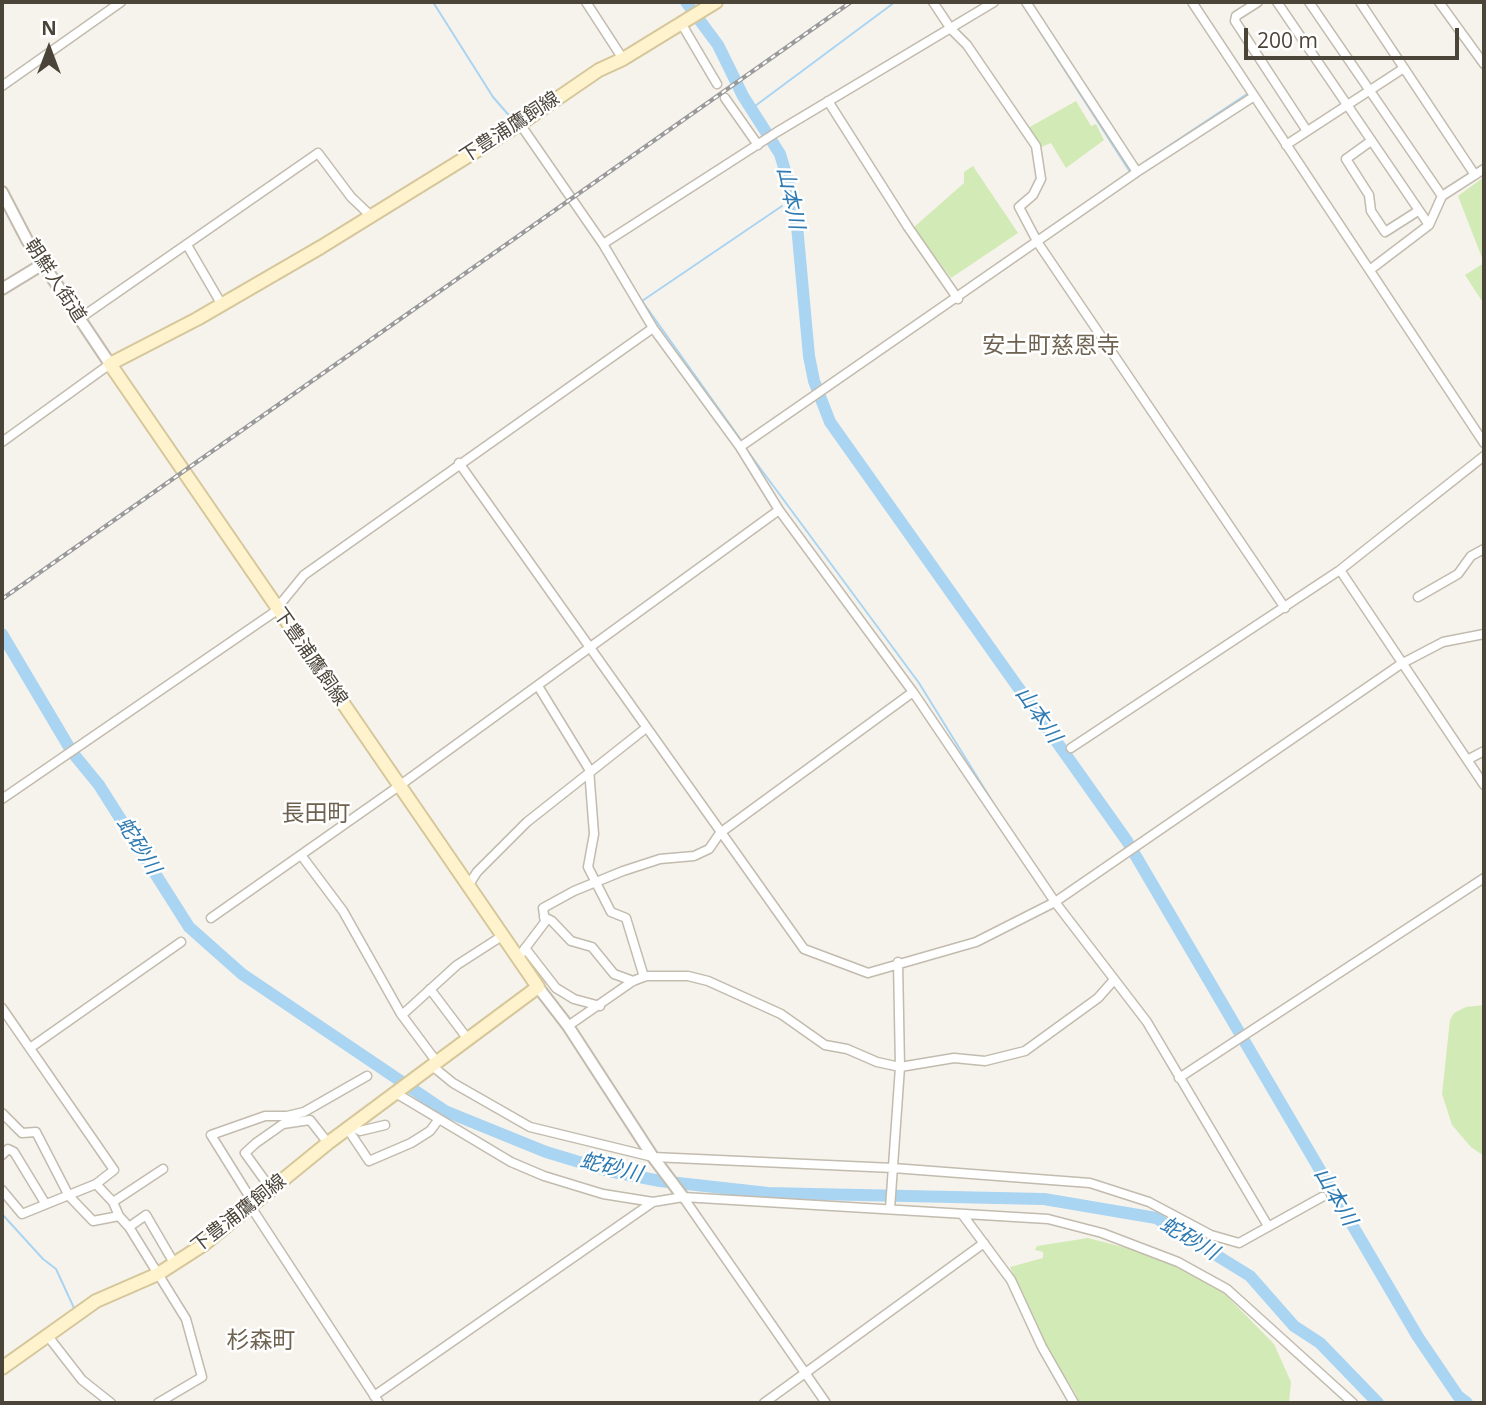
<!DOCTYPE html>
<html>
<head>
<meta charset="utf-8">
<style>
  body { margin:0 }
  #map { position:relative; width:1486px; height:1405px; overflow:hidden; background:#f6f3ec; font-family:"Open Sans",sans-serif }
  canvas { display:block }
  .frame { position:absolute; inset:0; border:4px solid #4b4439; pointer-events:none }
  .north { position:absolute; left:14px; top:14px; width:70px; height:70px; -webkit-text-stroke:5px #fff; paint-order:stroke; rotate:0deg; font-size:19px; font-weight:700; line-height:28px; text-align:center; color:#4b4439 }
  .north::after { content:''; display:block; margin:auto; width:24px; height:32px; background:#4b4439; clip-path:polygon(50% 0,100% 100%,50% 72%,0 100%) }
  .scale { position:absolute; left:1244px; top:28px; width:215px; height:32px; box-sizing:border-box; border:4px solid #4b4439; border-top:0; padding-left:9px; font-size:21px; line-height:24px; white-space:nowrap; color:#4b4439; -webkit-text-stroke:5px #fff; paint-order:stroke }
</style>
</head>
<body>
<div id="map">
<canvas width="1486" height="1405"></canvas>
<div class="frame"></div>
<div class="north">N</div>
<div class="scale">200 m</div>
</div>
<script>
const ctx = document.querySelector('canvas').getContext('2d');
ctx.lineJoin = 'round';
function fillPath(path, color) { ctx.fillStyle = color; ctx.fill(path, 'evenodd'); }
const toPath = rows => new Path2D(rows.map(r => 'M' + r).join(''));
function strokePath(path, color, width, dash) { ctx.strokeStyle = color; ctx.lineWidth = width; ctx.lineCap = dash ? 'butt' : 'round'; ctx.setLineDash(dash || []); ctx.stroke(path); }
function label(font, color, halo, rows, align = 'center') {
  ctx.font = font + ' "Open Sans","Noto Sans JP",sans-serif'; ctx.lineWidth = 5; ctx.setLineDash([]); ctx.textBaseline = 'middle'; ctx.strokeStyle = halo; ctx.fillStyle = color; for (const [text, x, y, turn = 0] of rows) {
    ctx.save(); ctx.translate(x, y); ctx.rotate((+turn || 0) * Math.PI / 180); ctx.textAlign = isNaN(turn) ? turn : align; if (halo) ctx.strokeText(text, 0, 0); ctx.fillText(text, 0, 0); ctx.restore();
  }
}
fillPath(toPath([
  [1076,101,1091,126,1096,124,1104,140,1066,168,1051,143,1039,148,1028,128],
  [973,166,1018,233,951,278,913,228,964,183,964,172],
  [1484,177,1484,304,1465,275,1484,263,1458,196],
  [1484,1005,1484,1156,1471,1147,1452,1125,1442,1094,1450,1020,1454,1013,1466,1007],
  [1088,1238,1180,1262,1219,1288,1274,1344,1291,1382,1289,1403,1075,1403,1078,1399,1074,1391,1045,1346,1010,1267,1043,1258,1043,1252,1035,1250,1037,1246]
]), '#d2eab5');
strokePath(toPath([
  [433,2,493,97,513,120],
  [1021,2,1130,172],
  [751,109,895,2],
  [1143,163,1247,94],
  [789,206,795,204],
  [574,209,587,228],
  [741,440,642,301,782,206],
  [746,449,919,683,997,809],
  [2,1214,43,1259,56,1269,74,1308]
]), '#a9d4f2', 2);
strokePath(toPath([
  [686,2,718,45,743,96,780,154,795,204,809,356,814,381,830,422,1127,841,1418,1337,1458,1396,1467,1403],
  [2,634,72,752,99,785,189,927,242,974,445,1111,546,1152,609,1171,660,1181,768,1193,1044,1199,1156,1218,1250,1276,1294,1326,1320,1343,1378,1403]
]), '#a9d4f2', 12);
const minor = toPath([
  [586,2,623,59],
  [933,2,951,29,967,45,1036,146,1041,179,1033,195,1019,207,1038,243,1285,608],
  [1026,2,1137,172],
  [1192,2,1484,443],
  [1258,2,1236,16,1235,21,1307,131],
  [1277,2,1429,225],
  [1309,2,1442,196],
  [1360,2,1475,175],
  [1439,2,1484,64],
  [681,23,717,84],
  [2,86,121,2],
  [725,98,758,145],
  [828,101,908,227,958,299],
  [520,124,603,244,653,328,740,447,779,510,913,692,1055,902,1147,1022,1268,1226],
  [1371,141,1346,159,1369,195,1371,211,1385,232,1418,211],
  [1286,145,1404,68],
  [603,244,777,132,994,2],
  [187,245,222,305],
  [1371,269,1429,225,1442,196,1484,169],
  [79,319,318,153,351,197,372,217],
  [2,442,110,364],
  [740,447,1137,172,1253,97],
  [459,463,804,949,868,973,976,942,1055,902,1401,664,1443,642,1484,634],
  [1340,570,1484,785],
  [1418,597,1458,574,1471,556,1484,549],
  [538,686,589,769,594,834,588,867,611,912,626,918,644,977],
  [1071,748,1340,570,1484,456],
  [1467,760,1484,751],
  [2,799,273,613,304,575,653,328],
  [301,855,343,911,401,1014,436,1061],
  [468,886,477,872,527,822,646,728],
  [544,917,552,921,571,941,592,947,614,974,633,981],
  [211,918,399,786,779,510],
  [525,948,556,988,574,999,600,1006],
  [517,959,545,922,543,908,574,891,623,871,660,859,694,856,709,849,720,833,913,692],
  [430,989,467,1038],
  [2,1008,114,1170,96,1184,22,1214,2,1190],
  [402,1015,457,965,502,936],
  [568,1026,633,981,646,976,688,976,708,981,781,1014,825,1045,847,1049,877,1062,900,1067,954,1058,985,1061,1025,1051,1098,998,1113,981],
  [30,1048,181,942],
  [431,1065,453,1083,530,1127,653,1157,893,1168,1090,1183,1149,1202,1211,1235,1239,1243,1322,1197],
  [1179,1078,1484,878],
  [394,1092,511,1162,544,1176,603,1194,653,1202,683,1197,1048,1219,1102,1233,1178,1262,1227,1289,1353,1403],
  [2,1113,22,1133,36,1132,69,1196,93,1221,119,1216],
  [351,1125,360,1131,385,1125],
  [347,1128,369,1161,411,1143,430,1131,439,1119],
  [2,1155,8,1149,14,1152,45,1203],
  [96,1184,113,1202,119,1216,129,1227,186,1319,202,1377,158,1403],
  [271,1189,245,1153,256,1143,283,1124,310,1120,328,1143],
  [683,1197,826,1403],
  [113,1202,163,1169],
  [254,1204,211,1135,265,1116,287,1116,304,1112,367,1076],
  [251,1207,379,1403],
  [890,1209,900,1067,898,962],
  [962,1214,1011,1280,1042,1347,1074,1403],
  [129,1227,146,1215,174,1263],
  [47,1335,82,1380,111,1403],
  [374,1396,653,1202],
  [764,1403,984,1243]
]);
const tertiary = toPath([
  [2,192,27,240,110,364],
  [2,289,43,264],
  [538,987,568,1026,653,1157,683,1197]
]);
const secondary = toPath([
  [2,1368,96,1301,158,1274,203,1245,328,1143,538,987,110,364,197,319,321,247,520,124,599,70,623,59,716,2]
]);
strokePath(minor, '#c2bbae', 11);
strokePath(tertiary, '#c2bbae', 14);
strokePath(secondary, '#d6c79b', 16);
strokePath(minor, '#fff', 8);
strokePath(tertiary, '#fff', 10);
strokePath(secondary, '#fff3cd', 12);
const rail = toPath([
  [2,599,851,2]
]);
strokePath(rail, '#9a9a9a', 4.5);
strokePath(rail, '#fff', 2, [5]);
label('19px', '#4b4439', '#fff', [
  ["下豊浦鷹飼線",510,128,-33],
  ["朝鮮人街道",55,281,57],
  ["下豊浦鷹飼線",310,657,55],
  ["下豊浦鷹飼線",239,1214,-38]
]);
label('italic 21px', '#2e7ab2', '#fff', [
  ["山本川",790,198,78],
  ["山本川",1038,715,55],
  ["蛇砂川",138,846,58],
  ["蛇砂川",611,1168,14],
  ["山本川",1335,1197,60],
  ["蛇砂川",1189,1239,31]
]);
label('23px', '#6e6250', '#fff', [
  ["安土町慈恩寺",1051,346],
  ["長田町",316,814],
  ["杉森町",261,1341]
]);
</script>
</body>
</html>
